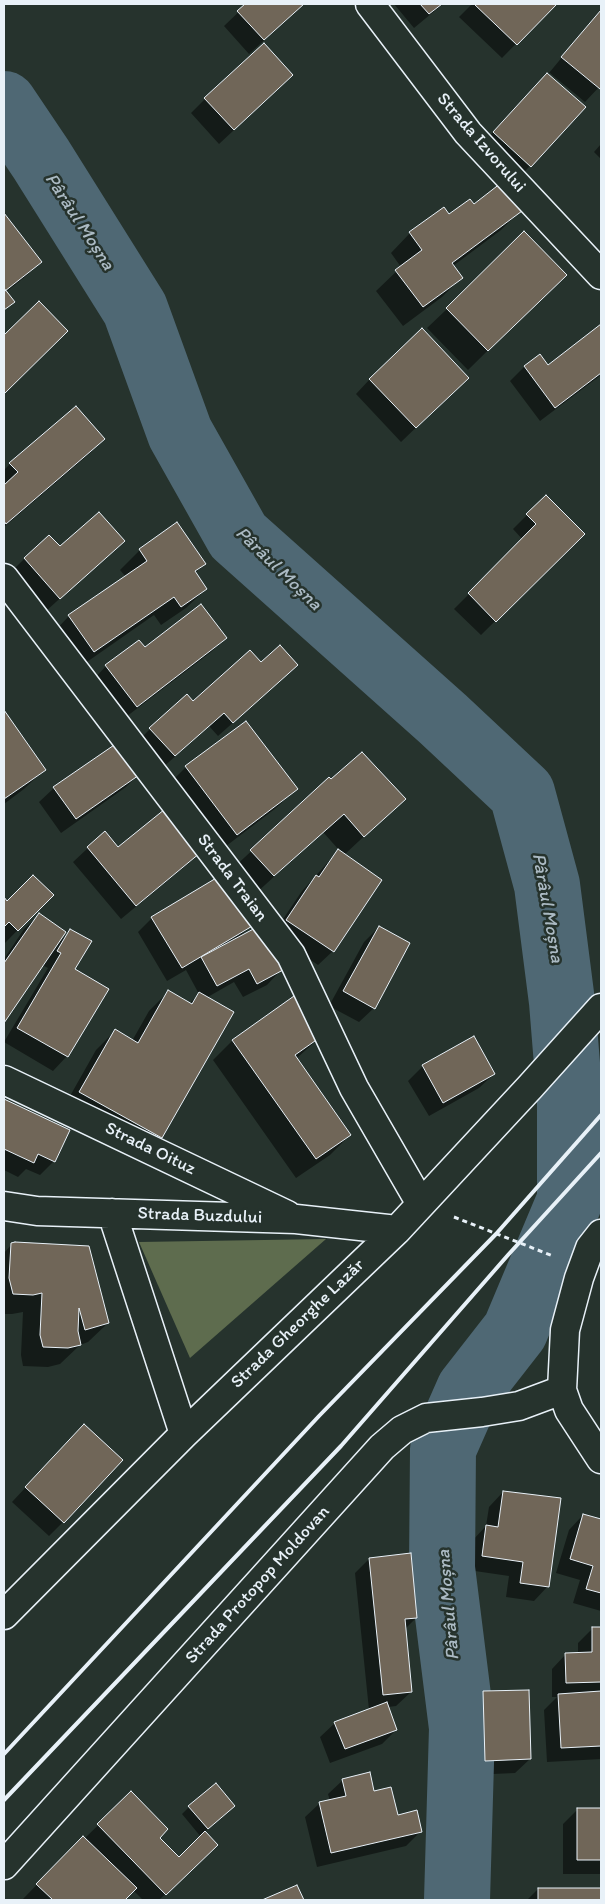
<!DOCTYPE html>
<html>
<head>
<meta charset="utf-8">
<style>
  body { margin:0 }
  #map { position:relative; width:605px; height:1904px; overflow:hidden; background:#26332d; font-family:Itim,sans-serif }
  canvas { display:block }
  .frame { position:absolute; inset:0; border:5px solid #e8f1f8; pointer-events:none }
</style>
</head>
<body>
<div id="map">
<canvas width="605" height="1904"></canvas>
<div class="frame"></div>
</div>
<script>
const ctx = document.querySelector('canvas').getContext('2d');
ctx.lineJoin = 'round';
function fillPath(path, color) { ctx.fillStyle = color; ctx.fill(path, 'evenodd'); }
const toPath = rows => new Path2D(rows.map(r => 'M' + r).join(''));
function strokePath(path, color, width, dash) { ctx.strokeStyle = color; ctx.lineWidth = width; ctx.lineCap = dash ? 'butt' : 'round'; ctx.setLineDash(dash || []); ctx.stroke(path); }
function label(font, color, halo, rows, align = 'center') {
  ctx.font = font + ' Itim,sans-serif'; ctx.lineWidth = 5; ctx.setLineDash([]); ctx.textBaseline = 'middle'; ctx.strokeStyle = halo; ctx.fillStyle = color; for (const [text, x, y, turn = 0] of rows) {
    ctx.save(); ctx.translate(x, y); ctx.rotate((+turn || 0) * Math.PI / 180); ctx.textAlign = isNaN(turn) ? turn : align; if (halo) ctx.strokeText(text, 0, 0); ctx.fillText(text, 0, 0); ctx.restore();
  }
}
fillPath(toPath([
  [326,1239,190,1358,139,1242]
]), '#5e6c4e');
fillPath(toPath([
  [247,4,304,4,249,54,224,26],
  [394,4,443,4,414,28],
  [472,4,555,4,502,58,459,17],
  [601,10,601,85,585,102,550,73,548,75,584,107,516,181,479,147,549,73],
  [277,90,219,144,191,113,205,99],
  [601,144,601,159,594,152],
  [474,205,520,211,501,230,453,266,461,278,442,297,403,326,376,291,401,267,391,253,410,233],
  [4,215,41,262,26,276,6,292,13,302,4,311],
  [545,294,468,370,427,328,447,309],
  [39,303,67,331,4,393,4,337],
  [601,326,601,375,540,421,510,381,524,367,539,356,547,366],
  [370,379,453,392,401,442,356,394],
  [103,439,89,454,4,527,4,470,10,464],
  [546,496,583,534,481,635,454,609,523,540,513,529],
  [123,541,45,612,10,573,25,558,59,548],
  [140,550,204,564,195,573,206,589,186,608,161,625,154,615,74,671,50,636,69,616,126,577,120,570],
  [226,638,211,652,122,720,92,681,106,666,145,649],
  [261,664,282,679,218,736,209,726,160,770,136,743,150,729],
  [4,713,44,770,24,789,4,804],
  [186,767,296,789,276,808,217,853,167,786],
  [140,773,126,787,61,833,39,802,54,788],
  [329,779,404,799,344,855,333,951,318,965,273,934,302,891,339,850,323,832,254,895,231,870],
  [88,848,204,848,190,862,121,919,73,862],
  [52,895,4,944,4,899,7,903],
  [39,915,62,939,71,930,74,970,67,1056,53,1071,4,1042,48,968,42,965,4,1021,4,959,24,929],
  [152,918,252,925,240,936,281,970,267,985,243,997,234,982,206,998,232,1012,161,1138,142,1157,61,1112,96,1050,115,1031,132,1041,149,1011,169,991,190,1003,199,994,186,970,167,981,138,932],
  [379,927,374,1008,359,1022,329,1006,364,942],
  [294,998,321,1036,296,1059,350,1135,330,1155,296,1178,213,1060,232,1041],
  [423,1066,494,1074,479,1088,429,1116,408,1081],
  [4,1101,68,1130,54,1161,40,1175,26,1169,18,1177,4,1170],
  [12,1244,108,1323,88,1342,80,1345,60,1364,48,1367,23,1366,21,1355,23,1312,12,1314,4,1314,4,1253],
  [70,1440,63,1522,49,1536,12,1502],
  [503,1492,548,1586,534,1601,506,1597,509,1576,468,1570,472,1541,486,1526,489,1507],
  [583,1515,601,1521,601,1611,573,1603,580,1580,556,1573,569,1530],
  [369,1559,416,1618,405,1629,411,1692,396,1706,388,1707,396,1730,382,1744,330,1763,320,1737,335,1723,369,1710,355,1573],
  [593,1628,601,1628,601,1759,547,1762,544,1710,557,1697,552,1697,552,1669,566,1654,578,1654,578,1643],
  [484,1692,530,1759,515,1773,471,1775,469,1707],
  [343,1780,373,1792,397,1816,420,1832,406,1846,317,1867,305,1817,320,1803,330,1801,328,1794],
  [131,1793,158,1838,179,1859,201,1837,182,1814,189,1807,226,1813,204,1832,216,1845,159,1900,143,1900,133,1890,123,1900,23,1899,83,1837,84,1839],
  [578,1809,601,1810,601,1874,563,1874,563,1824],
  [538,1889,601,1889,601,1900,527,1900]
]), '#0007');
strokePath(toPath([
  [4,104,41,159,135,309,180,433,238,536,443,719,522,793,547,885,562,1002,570,1101,570,1200,515,1331,469,1390,443,1449,442,1568,462,1728,457,1900]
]), '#4f6874', 66);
const building = toPath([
  [245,4,304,4,264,40,237,11,245,4],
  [420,4,442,4,429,14,420,4],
  [474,4,557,4,517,45,474,4],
  [601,10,601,87,600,89,561,57,601,10],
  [264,43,293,75,234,130,204,98,264,43],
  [547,73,586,107,531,167,493,132,547,73],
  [501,183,522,211,452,263,463,278,423,307,395,270,422,250,409,232,444,207,449,214,470,199,474,204,501,183],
  [4,213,42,262,5,291,4,289,4,213],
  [524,231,567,275,488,351,446,308,524,231],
  [4,288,15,302,4,310,4,288],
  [39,301,68,331,4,394,4,335,39,301],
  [601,324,601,373,555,408,524,366,540,354,548,365,601,324],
  [422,328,469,378,416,428,369,379,422,328],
  [76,406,105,439,6,524,4,521,4,485,18,472,9,463,76,406],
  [546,495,585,534,496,622,468,593,536,524,526,514,546,495],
  [99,512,125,541,60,599,24,558,49,535,60,546,99,512],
  [177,522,206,564,195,571,207,589,181,607,174,597,94,652,68,615,147,561,139,549,177,522],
  [201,604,227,638,137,707,105,665,139,640,145,647,201,604],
  [280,645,298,665,233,723,224,713,175,756,149,728,187,694,193,701,250,650,261,662,280,645],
  [4,710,46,770,4,799,4,710],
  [246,721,298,789,237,835,185,766,246,721],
  [120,741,142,773,76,819,53,787,120,741],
  [362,752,406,799,364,837,344,814,274,876,250,850,329,777,331,779,362,752],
  [170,805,206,848,136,906,87,847,105,831,118,847,170,805],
  [338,849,382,880,334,952,286,920,316,875,319,877,338,849],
  [223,874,254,925,182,968,151,917,223,874],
  [33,875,54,895,18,931,9,922,4,927,4,897,7,901,33,875],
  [39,913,66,932,4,1023,4,963,39,913],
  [259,926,283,970,257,984,249,969,217,986,201,957,259,926],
  [379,926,410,943,375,1009,343,991,379,926],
  [70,929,92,941,75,969,109,989,68,1057,17,1028,61,953,57,951,70,929],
  [168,990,192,1004,199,992,234,1012,162,1138,79,1092,115,1029,138,1043,168,990],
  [294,996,322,1036,295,1055,351,1135,316,1159,232,1040,294,996],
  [474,1036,495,1074,443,1103,422,1065,474,1036],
  [4,1099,70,1130,55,1162,38,1154,34,1163,4,1149,4,1099],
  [15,1242,89,1246,109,1323,85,1330,79,1308,78,1331,81,1345,68,1348,43,1347,40,1335,42,1293,33,1295,13,1294,9,1278,11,1243,15,1242],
  [84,1424,123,1460,64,1523,25,1487,84,1424],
  [503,1491,561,1498,549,1587,520,1583,523,1562,482,1556,486,1525,498,1527,503,1491],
  [583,1514,601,1519,601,1593,586,1589,593,1566,570,1559,583,1514],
  [411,1553,417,1618,405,1619,412,1692,383,1695,369,1558,411,1553],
  [592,1627,601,1627,601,1682,566,1683,565,1653,592,1652,592,1627],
  [529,1690,531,1759,485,1761,483,1691,529,1690],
  [601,1691,601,1746,561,1748,558,1694,601,1691],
  [387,1702,397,1730,345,1749,334,1722,387,1702],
  [370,1772,374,1791,391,1787,398,1815,417,1810,422,1832,331,1853,319,1802,346,1796,342,1779,370,1772],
  [216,1783,235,1806,208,1829,188,1806,216,1783],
  [131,1791,168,1829,160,1838,179,1857,205,1831,218,1845,166,1895,97,1824,131,1791],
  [577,1808,601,1808,601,1860,577,1860,577,1808],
  [83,1836,137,1888,125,1900,53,1900,36,1884,83,1836],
  [297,1885,304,1900,262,1900,297,1885],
  [538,1888,601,1888,601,1900,538,1900,538,1888]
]);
fillPath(building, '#706658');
strokePath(building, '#e8f1f8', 1);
const street = toPath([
  [370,4,468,133,601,275],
  [4,578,291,955,354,1088,421,1204],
  [4,1080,287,1215],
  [4,1206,37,1211,296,1219,397,1230],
  [112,1213,184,1434],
  [601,1234,590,1248,579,1278,565,1330,562,1390,569,1410,601,1459],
  [4,1615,184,1434,397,1230,530,1087,601,1008],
  [4,1865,382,1447,402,1430,426,1418,482,1412,519,1406,562,1390]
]);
strokePath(street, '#e8f1f8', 31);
strokePath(toPath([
  [454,1217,553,1256]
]), '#e8f1f8', 3, [5, 4]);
strokePath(street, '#26332d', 28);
strokePath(toPath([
  [4,1754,319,1416,496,1234,601,1115],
  [4,1800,341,1446,508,1255,601,1153]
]), '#e8f1f8', 4);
label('18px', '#e8f1f8', '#26332d', [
  ["Strada Izvorului",481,143,49],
  ["Strada Traian",232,878,53],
  ["Strada Oituz",150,1149,26],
  ["Strada Buzdului",200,1216,2],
  ["Strada Gheorghe Lazăr",298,1324,-44],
  ["Strada Protopop Moldovan",258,1585,-48]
]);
label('italic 19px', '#abbac3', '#26332d', [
  ["Pârâul Moșna",79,222,57],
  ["Pârâul Moșna",278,569,44],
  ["Pârâul Moșna",547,908,80],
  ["Pârâul Moșna",449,1605,-95]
]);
</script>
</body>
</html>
